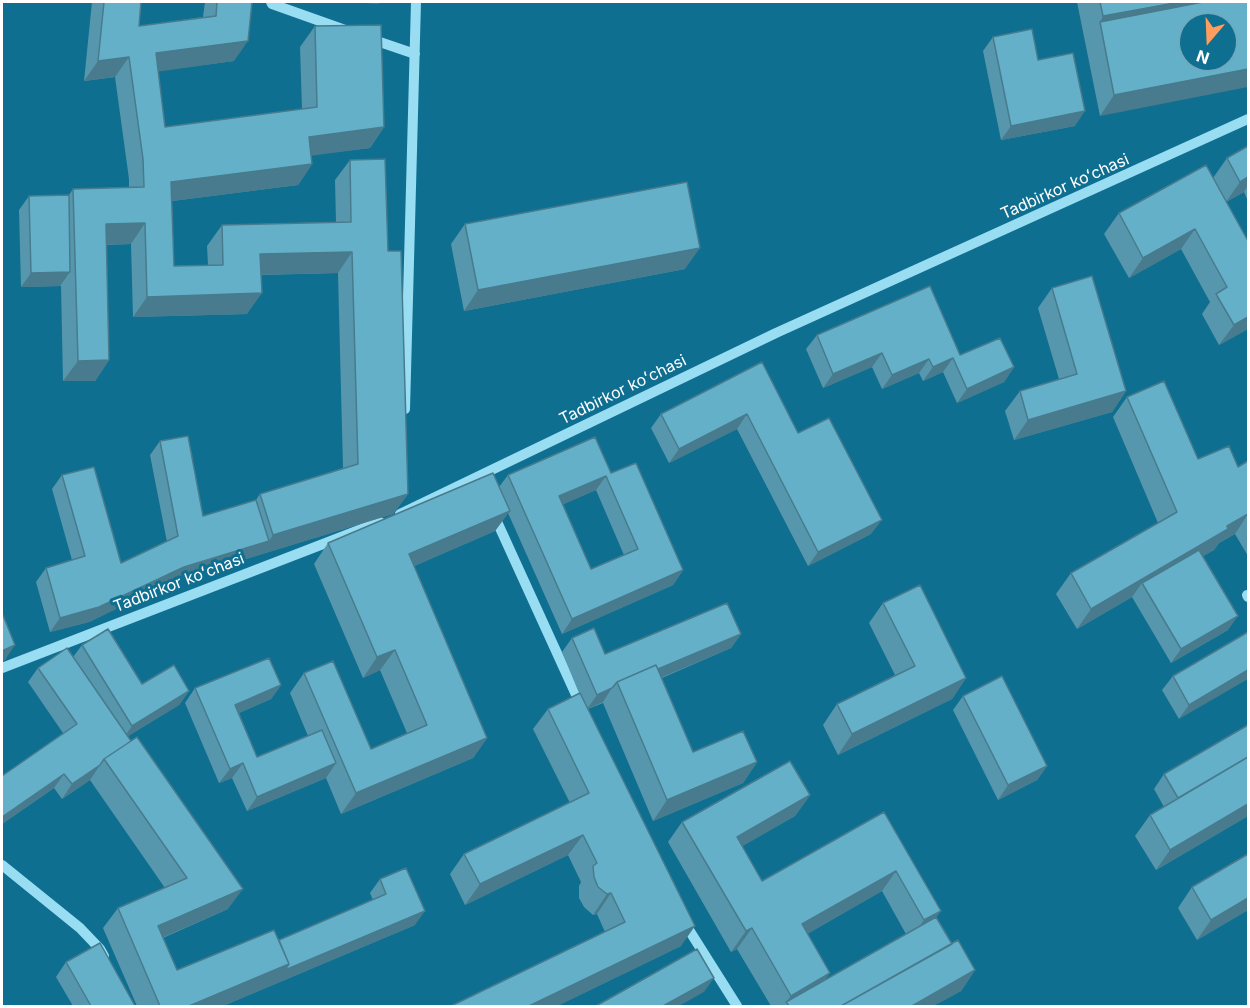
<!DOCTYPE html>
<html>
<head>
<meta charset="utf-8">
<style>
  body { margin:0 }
  #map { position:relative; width:1250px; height:1008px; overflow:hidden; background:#0f6f91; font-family:Inter,sans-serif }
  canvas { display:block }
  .frame { position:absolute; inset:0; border:3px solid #fff; pointer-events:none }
  .north { position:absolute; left:1178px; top:12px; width:60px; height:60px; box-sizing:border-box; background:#0f6f91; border:2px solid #6fa9bd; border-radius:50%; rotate:199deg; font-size:16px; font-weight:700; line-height:24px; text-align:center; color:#fff }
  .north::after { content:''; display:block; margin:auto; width:21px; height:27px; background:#ff9e5c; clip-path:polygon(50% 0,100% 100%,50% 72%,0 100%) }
</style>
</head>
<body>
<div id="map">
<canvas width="1250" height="1008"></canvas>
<div class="frame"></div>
<div class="north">N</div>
</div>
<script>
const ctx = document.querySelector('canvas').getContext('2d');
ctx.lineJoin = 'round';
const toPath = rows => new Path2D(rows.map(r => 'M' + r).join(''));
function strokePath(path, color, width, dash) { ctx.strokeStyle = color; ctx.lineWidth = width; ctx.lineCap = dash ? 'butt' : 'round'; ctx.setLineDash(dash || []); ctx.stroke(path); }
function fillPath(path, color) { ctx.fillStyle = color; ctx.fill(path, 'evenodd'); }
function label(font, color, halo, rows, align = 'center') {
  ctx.font = font + ' Inter,sans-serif'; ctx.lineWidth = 6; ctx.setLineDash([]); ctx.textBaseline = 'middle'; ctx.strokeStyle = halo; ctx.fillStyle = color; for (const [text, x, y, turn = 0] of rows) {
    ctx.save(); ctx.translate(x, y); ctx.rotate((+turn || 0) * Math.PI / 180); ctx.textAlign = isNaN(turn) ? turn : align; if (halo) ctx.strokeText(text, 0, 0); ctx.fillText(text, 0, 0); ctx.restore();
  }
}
strokePath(toPath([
  [271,2,272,4,348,31],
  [368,38,415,54],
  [405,409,416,2],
  [400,514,776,333,1248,119],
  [494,515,582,708],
  [1247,595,1248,597],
  [2,668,380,522],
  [2,865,80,928,100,949,104,956],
  [684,922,737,1006]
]), '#99ddf3', 10);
fillPath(toPath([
  [92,2,141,2,139,26,203,17,205,2,252,2,234,61,158,71,165,127,302,109,300,47,315,26,384,127,370,148,311,155,312,164,298,185,172,201,174,266,208,265,207,246,222,225,336,222,335,180,350,160,388,251,408,494,393,514,174,581,89,622,50,632,36,582,46,568,72,560,52,489,62,475,121,563,167,542,150,455,160,441,203,516,256,500,260,494,343,468,338,273,261,275,247,314,133,317,131,244,106,245,109,360,95,381,63,381,61,286,21,287,19,210,29,196,69,195,73,189,129,187,129,179,115,77,84,81],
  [1077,2,1248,2,1100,116],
  [993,37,1038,60,1075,126,1001,140,983,51],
  [1248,146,1248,201,1244,192,1226,202,1248,241,1248,329,1219,345,1202,314,1210,302,1181,249,1129,278,1104,234,1119,213,1213,178,1227,158],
  [465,224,685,269,464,311,451,244],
  [1052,288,1126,391,1112,412,1014,440,1005,411,1020,391,1059,379,1038,308],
  [817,335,960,355,1014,367,1004,382,957,403,943,372,923,381,919,373,882,389,872,367,823,388,806,349],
  [762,362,798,433,871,534,808,566,737,429,669,463,651,428,661,414],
  [1127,397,1198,459,1238,467,1248,461,1248,556,1235,534,1219,543,1214,550,1203,556,1228,630,1171,663,1132,597,1077,629,1056,594,1071,573,1158,523,1113,417],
  [611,473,683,570,673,585,562,634,508,513,495,531,414,566,487,738,473,758,341,814,326,778,247,811,232,778,219,783,185,703,195,688,281,685,271,699,239,713,257,757,308,736,290,693,304,673,371,749,407,733,380,670,363,678,314,564,328,543,499,487,508,475],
  [596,490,624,555,591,569,563,504],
  [883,603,966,678,952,699,838,755,823,725,837,704,895,675,869,623],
  [1248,632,1179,719,1162,690,1173,676],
  [741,634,731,648,662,678,693,752,757,762,743,783,653,821,603,703,588,709,681,946,557,1006,451,1006,605,932,597,914,593,915,584,907,579,898,579,886,581,882,568,855,465,905,450,874,464,854,570,803,533,729,548,709,579,693,562,652,572,638,605,654],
  [82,645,142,684,189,691,179,705,128,736,228,909,163,938,177,970,279,940,373,900,370,893,380,879,415,925,223,1006,137,1006,103,928,118,908,165,888,90,780,62,799,54,788,2,824,2,776,63,733,28,682,38,668,73,657],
  [963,696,1047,766,1037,780,998,800,953,710],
  [1164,774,1248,816,1156,870,1135,836,1150,815,1164,807,1154,789],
  [810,795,795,816,742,846,762,881,884,812,941,911,936,917,952,944,975,970,961,991,933,1006,771,1006,737,949,731,952,668,842,682,822],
  [882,891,906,934,825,980,807,934],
  [1248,854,1248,910,1197,940,1178,908,1192,887],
  [66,962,135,1006,73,1006,56,977]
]), '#5797ad');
fillPath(toPath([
  [353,2,380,2,378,4],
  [1180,2,1248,2,1100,22,1103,16],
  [248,41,234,61,141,74,156,53],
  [129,57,115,77,84,81,98,61],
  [1248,69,1248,87,1100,116,1114,95],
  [1085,111,1075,126,1001,140,1011,126],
  [384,127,370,148,294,158,309,137],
  [312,164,298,185,157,203,171,182],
  [1248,177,1248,185,1244,192,1226,202,1240,182],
  [145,223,131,244,91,245,106,224],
  [1195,229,1181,249,1129,278,1143,258],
  [700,248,685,269,464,311,478,290],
  [352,252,338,273,246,275,260,254],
  [70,272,60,286,21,287,31,273],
  [262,293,247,314,133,317,147,297],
  [1248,317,1248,329,1219,345,1234,325],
  [882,353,872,367,823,388,833,374],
  [953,358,943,372,923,381,933,367],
  [929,359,919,373,882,389,892,375],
  [109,360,95,381,63,381,78,361],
  [1014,367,1004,382,957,403,967,389],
  [1126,391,1112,412,1014,440,1028,420],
  [747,414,737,429,669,463,679,449],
  [606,476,596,490,549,511,559,496],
  [408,494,393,514,174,581,89,622,50,632,60,618,184,567,269,541,273,535],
  [510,511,495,531,394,575,409,554],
  [1248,514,1235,534,1219,543,1214,550,1146,589,1142,583,1132,597,1077,629,1091,609],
  [882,520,871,534,808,566,818,552],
  [683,570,673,585,562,634,572,619],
  [1238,616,1228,630,1171,663,1181,649],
  [741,634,731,648,622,694,619,686],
  [15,645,5,660,2,661,2,651],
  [395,650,380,670,363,678,377,657],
  [1248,670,1248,679,1179,719,1189,705],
  [966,678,952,699,838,755,852,734],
  [281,685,271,699,225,719,235,705],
  [612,688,603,702,587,709,597,695],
  [189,691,179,705,122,740,132,726],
  [487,738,473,758,341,814,356,793],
  [757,762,743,783,653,821,667,800],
  [243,763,232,778,219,783,230,769],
  [336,763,326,778,247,811,257,797],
  [100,765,90,780,62,799,72,784],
  [1047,766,1037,780,998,800,1008,785],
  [64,774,54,788,2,824,2,817],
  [810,795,795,816,722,858,737,837],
  [1248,804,1248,816,1156,870,1170,850],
  [583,835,568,855,465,905,480,884],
  [896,871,882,891,788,945,802,924],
  [243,889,228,909,143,946,158,926],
  [611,893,597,914,593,915,607,894],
  [1248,898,1248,910,1197,940,1211,920],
  [425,911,415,925,223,1006,189,1006,289,964],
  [941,911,926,931,910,940,924,920],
  [695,926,681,946,557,1006,529,1006],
  [752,928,737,949,731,952,746,931],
  [975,970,961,991,933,1006,912,1006],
  [830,973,815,994,786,1002,791,996],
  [714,978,704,992,679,1006,663,1006]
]), '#477b8d');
const building = toPath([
  [104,2,141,2,139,26,216,16,217,2,252,2,248,41,156,53,165,127,317,107,315,26,381,25,384,127,309,137,312,164,171,182,174,266,223,265,222,225,351,222,350,160,385,159,388,251,401,251,408,494,273,535,260,494,358,464,352,252,260,254,262,293,147,297,145,223,106,224,109,360,78,361,73,189,144,187,143,159,129,57,98,61,104,2],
  [1100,2,1180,2,1103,16,1100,2],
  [1203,2,1248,2,1248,69,1114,95,1100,22,1203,2],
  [1190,24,1226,24,1226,60,1190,60,1190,24],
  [1032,29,1038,60,1073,53,1085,111,1011,126,993,37,1032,29],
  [1248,146,1248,177,1240,182,1227,158,1248,146],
  [1206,165,1248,241,1248,317,1234,325,1216,294,1227,287,1195,229,1143,258,1119,213,1206,165],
  [687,182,700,248,478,290,465,224,687,182],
  [69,195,70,272,31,273,29,196,69,195],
  [1092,276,1126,391,1028,420,1020,391,1077,374,1052,288,1092,276],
  [930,286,960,355,1000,338,1014,367,967,389,953,358,933,367,929,359,892,375,882,353,833,374,817,335,930,286],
  [762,362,798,433,829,418,882,520,818,552,747,414,679,449,661,414,762,362],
  [1164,381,1198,459,1229,446,1238,467,1248,461,1248,514,1227,526,1228,529,1091,609,1071,573,1177,512,1127,397,1164,381],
  [188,436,203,516,256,500,269,541,184,567,99,607,60,618,46,568,85,556,62,475,94,467,121,563,178,536,160,441,188,436],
  [595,437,611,473,636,463,683,570,572,619,508,475,595,437],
  [606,476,638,549,591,569,559,496,606,476],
  [493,473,510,511,409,554,487,738,356,793,304,673,333,661,371,749,427,725,395,650,377,657,328,543,493,473],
  [1199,550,1238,616,1181,649,1142,583,1199,550],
  [920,585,966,678,852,734,837,704,915,666,883,603,920,585],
  [727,603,741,634,658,669,656,665,617,682,612,688,597,695,572,638,594,628,605,654,727,603],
  [2,613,15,645,2,651,2,613],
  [108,629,142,684,174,665,189,691,132,726,82,645,108,629],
  [1248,632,1248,670,1189,705,1173,676,1248,632],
  [67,648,131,741,104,759,100,765,72,784,64,774,2,817,2,776,77,724,38,668,67,648],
  [269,658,281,685,235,705,257,757,322,730,336,763,257,797,243,763,230,769,195,688,269,658],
  [656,665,693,752,743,731,757,762,667,800,617,682,656,665],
  [1002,676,1047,766,1008,785,963,696,1002,676],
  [580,693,695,926,529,1006,451,1006,625,922,611,893,607,894,598,887,594,877,593,866,597,863,583,835,480,884,464,854,589,793,548,709,580,693],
  [1248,725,1248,757,1178,798,1164,774,1248,725],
  [137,737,243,889,158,926,177,970,274,930,289,964,189,1006,160,1006,118,908,187,878,104,759,137,737],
  [1248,757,1248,804,1170,850,1150,815,1248,757],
  [790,761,810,795,737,837,762,881,884,812,941,911,924,920,896,871,802,924,830,973,791,996,752,928,746,931,682,822,790,761],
  [1248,854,1248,898,1211,920,1192,887,1248,854],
  [406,868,425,911,285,970,289,964,279,940,386,894,380,879,406,868],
  [936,917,952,944,841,1006,789,1006,786,1002,936,917],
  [958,940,975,970,912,1006,841,1006,958,940],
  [100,943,135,1006,91,1006,66,962,100,943],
  [697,949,714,978,663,1006,596,1006,697,949]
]);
fillPath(building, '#65b0c9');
strokePath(building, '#477b8d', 1.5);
label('16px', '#fff', '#0f6f91', [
  ["Tadbirkor koʻchasi",1065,187,-24],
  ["Tadbirkor koʻchasi",623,390,-26],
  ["Tadbirkor koʻchasi",179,583,-21]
]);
</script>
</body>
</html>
